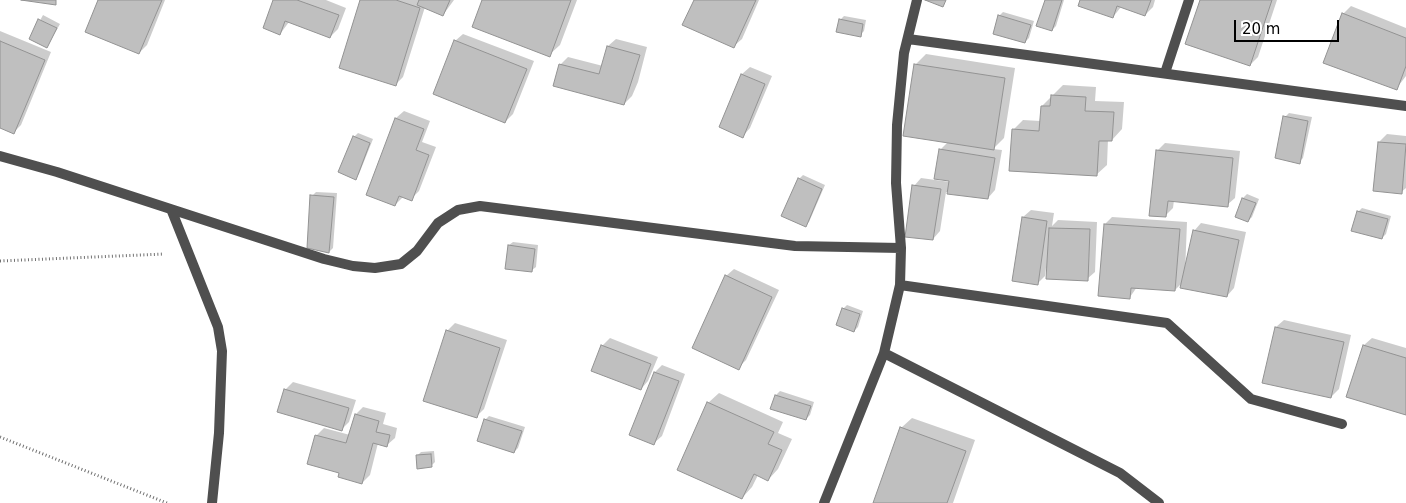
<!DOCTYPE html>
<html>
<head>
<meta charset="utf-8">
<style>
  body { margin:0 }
  #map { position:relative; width:1406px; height:503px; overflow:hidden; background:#fff; font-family:"DejaVu Sans",sans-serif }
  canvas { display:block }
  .scale { position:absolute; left:1234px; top:20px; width:105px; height:22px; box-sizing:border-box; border:2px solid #000; border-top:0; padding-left:6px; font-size:15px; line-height:18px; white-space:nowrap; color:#000; -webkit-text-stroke:4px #fff; paint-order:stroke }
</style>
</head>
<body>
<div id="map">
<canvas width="1406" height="503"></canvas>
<div class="scale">20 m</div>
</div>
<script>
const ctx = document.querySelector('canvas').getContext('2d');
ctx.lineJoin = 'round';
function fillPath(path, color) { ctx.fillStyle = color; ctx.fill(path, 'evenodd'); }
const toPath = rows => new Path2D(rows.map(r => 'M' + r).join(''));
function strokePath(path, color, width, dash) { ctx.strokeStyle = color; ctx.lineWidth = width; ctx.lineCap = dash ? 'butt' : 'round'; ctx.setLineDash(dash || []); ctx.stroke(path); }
fillPath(toPath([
  [99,0,165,0,147,45,139,53],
  [274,0,326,0,346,8,338,29,330,37,289,22,280,34],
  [361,0,454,0,443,15,425,7,403,77,396,84],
  [483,0,577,0,560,45,549,55],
  [695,0,759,0,742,39,734,46],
  [1046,0,1064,0,1056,26,1052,30],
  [1082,0,1155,0,1153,7,1145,15,1121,7,1113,17],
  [1201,0,1277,0,1258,57,1250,65],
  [1351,6,1406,28,1406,76,1396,89,1343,14],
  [1003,12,1034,21,1029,38,1025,42,999,16],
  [43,15,60,24,47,47,30,39],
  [844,16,866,20,864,31,860,35,840,20],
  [0,31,51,52,21,125,13,133,0,127],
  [463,34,534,61,513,114,505,122,455,41],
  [616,39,647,47,638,82,632,96,624,104,560,65,568,57,603,66,608,46],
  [926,54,1015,68,1004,138,993,149,1002,150,995,190,988,198,946,192,940,231,933,239,914,186,921,178,950,182,940,150,948,142,904,135,916,64],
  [750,67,772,76,750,128,743,136,721,126,742,74],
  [1063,85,1096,87,1095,101,1124,102,1122,129,1112,140,1108,139,1107,165,1096,175,1013,130,1023,120,1041,121,1042,106],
  [404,111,430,121,422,142,436,147,419,191,411,199,403,197,395,205,396,118],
  [1289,113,1312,117,1303,158,1299,162,1285,117],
  [358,133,373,139,359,174,355,178,354,137],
  [1387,134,1406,136,1406,188,1401,192,1379,142],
  [1165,143,1240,151,1235,198,1227,205,1174,200,1173,208,1165,216,1157,151],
  [803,175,825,185,809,222,805,225,799,179],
  [316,192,337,193,333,248,329,252,312,196],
  [1247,194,1259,199,1252,217,1248,221,1236,216,1243,198],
  [1362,208,1391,216,1386,234,1382,238,1358,212],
  [1031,210,1054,213,1052,226,1058,220,1097,222,1095,272,1087,279,1046,268,1045,276,1037,284,1023,217],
  [1112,217,1187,222,1185,273,1194,231,1201,223,1246,232,1234,288,1227,296,1183,282,1175,290,1137,287,1130,297,1105,224],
  [513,242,538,245,536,267,532,270,509,245],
  [734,269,779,290,746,360,738,368,726,276],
  [847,305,863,311,858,327,854,331,843,309],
  [1284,320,1351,335,1339,389,1331,397,1276,327],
  [455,323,507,340,484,409,476,417,447,331],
  [610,338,658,357,648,381,641,389,602,346],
  [1372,338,1406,348,1406,414,1347,396,1364,345],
  [662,365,685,374,662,436,654,443,655,372],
  [293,382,356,400,349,422,341,430,285,390],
  [780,391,814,402,810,415,806,419,776,395],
  [719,393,783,422,778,433,792,439,778,469,768,480,758,475,752,487,742,498,708,403],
  [363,407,386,413,383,424,397,428,395,438,387,445,378,443,370,475,362,483,340,472,316,436,324,428,350,435,356,414],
  [489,416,525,427,518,448,514,452,485,420],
  [912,418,975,440,953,503,874,503,901,428],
  [434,451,435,462,431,466,417,456,421,452]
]), '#0003');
const building = toPath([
  [21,0,56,0,56,5,21,0],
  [98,0,162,0,139,54,85,32,98,0],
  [273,0,297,0,339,15,330,38,285,21,280,35,263,28,273,0],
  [360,0,396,0,420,8,396,86,339,68,360,0],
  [419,0,450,0,443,16,417,5,419,0],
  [482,0,571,0,550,57,472,27,482,0],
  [694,0,756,0,734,48,682,25,694,0],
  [925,0,946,0,943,7,925,0],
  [1045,0,1062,0,1052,31,1036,26,1045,0],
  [1080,0,1151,0,1145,16,1117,6,1113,18,1078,6,1080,0],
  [1200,0,1272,0,1250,66,1185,44,1200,0],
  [1342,13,1406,38,1406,66,1397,90,1323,63,1342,13],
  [998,15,1031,25,1025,43,993,34,998,15],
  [38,19,57,28,47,48,29,39,38,19],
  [839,19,863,24,861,37,836,32,839,19],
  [454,40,527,69,505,123,433,94,454,40],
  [0,41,45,60,14,134,0,128,0,41],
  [607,46,640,55,624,105,553,86,559,64,599,74,607,46],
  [914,64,1005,78,994,150,903,136,914,64],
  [741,74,765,84,743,138,719,127,741,74],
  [1051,95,1086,97,1085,111,1114,112,1112,141,1099,141,1097,176,1009,171,1012,129,1039,131,1041,106,1050,106,1051,95],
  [1283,116,1308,121,1300,164,1275,158,1283,116],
  [395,118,424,129,416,150,429,155,412,201,399,196,395,206,366,195,395,118],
  [353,136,370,143,356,180,338,172,353,136],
  [1378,142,1406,144,1402,194,1373,191,1378,142],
  [939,149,995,158,988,199,947,194,949,181,934,179,939,149],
  [1156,150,1233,158,1228,207,1168,201,1166,217,1149,216,1156,150],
  [798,178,822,189,806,227,781,216,798,178],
  [912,185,941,189,933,240,905,237,912,185],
  [310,195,334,197,329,253,307,248,310,195],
  [1242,198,1256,203,1248,222,1235,217,1242,198],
  [1357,211,1388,219,1382,239,1351,231,1357,211],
  [1022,217,1047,221,1038,285,1012,281,1022,217],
  [1104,224,1180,229,1175,291,1131,288,1130,299,1098,296,1104,224],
  [1049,228,1090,229,1088,281,1046,279,1049,228],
  [1193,230,1239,240,1227,297,1180,288,1193,230],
  [508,245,535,249,532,272,505,269,508,245],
  [725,275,772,297,739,370,692,348,725,275],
  [842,308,860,314,854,332,836,325,842,308],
  [1275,327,1344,342,1331,398,1262,383,1275,327],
  [446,330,500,348,477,418,423,401,446,330],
  [601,345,651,364,641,390,591,371,601,345],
  [1363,345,1406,358,1406,415,1346,397,1363,345],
  [654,372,679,381,654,445,629,435,654,372],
  [284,389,349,408,342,431,277,412,284,389],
  [775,395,811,406,806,420,770,409,775,395],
  [707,402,774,432,768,444,782,450,768,481,754,474,742,499,677,470,707,402],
  [355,414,379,421,376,432,390,435,387,447,373,443,362,484,338,477,339,473,307,464,315,435,346,443,355,414],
  [484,419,522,431,514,453,477,441,484,419],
  [900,427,966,451,947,503,873,503,900,427],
  [431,454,432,467,417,469,416,455,431,454]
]);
fillPath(building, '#bfbfbf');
strokePath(building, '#939393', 1);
strokePath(toPath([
  [0,261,164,254],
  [0,437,167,503]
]), '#717171', 3, [1, 2.5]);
strokePath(toPath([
  [908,39,1406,106],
  [1165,73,1189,0],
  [0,156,57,172,324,259,353,266,375,268,401,264,417,251,438,223,458,210,480,206,795,246,901,248],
  [171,209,218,327,222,351,219,433,212,503],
  [900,285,1167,323,1251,399,1342,424],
  [884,353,1120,473,1159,503],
  [824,503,884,353,900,285,901,248,896,183,897,125,904,53,917,0]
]), '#4f4f4f', 10);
</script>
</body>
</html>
